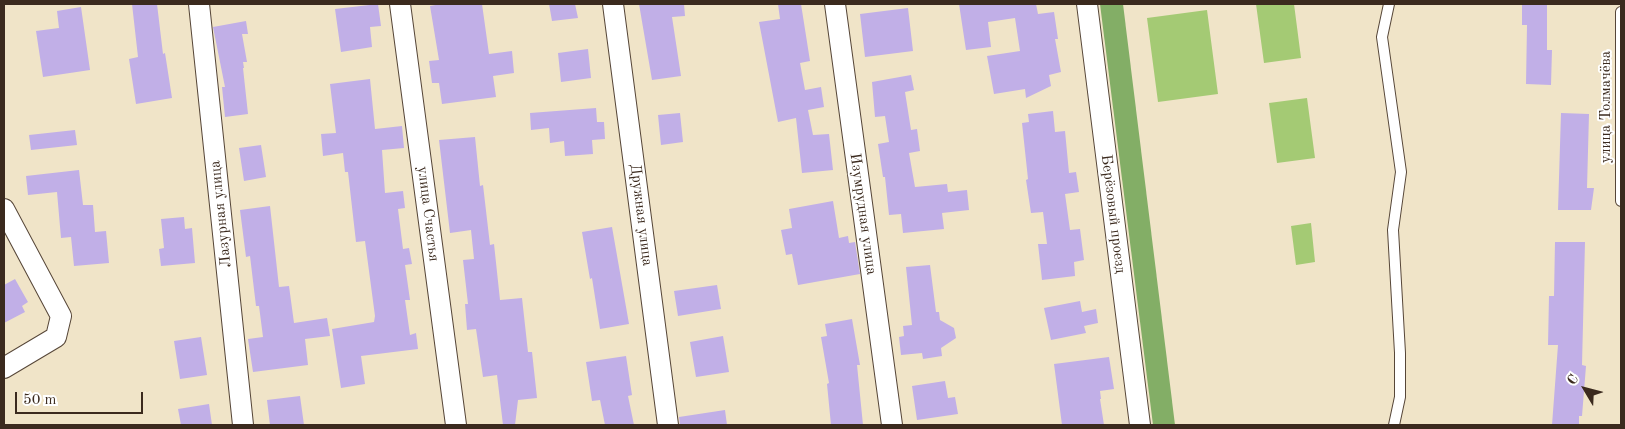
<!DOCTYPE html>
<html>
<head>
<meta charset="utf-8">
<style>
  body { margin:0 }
  #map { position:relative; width:1625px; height:429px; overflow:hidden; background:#f0e4c8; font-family:"Old Standard TT",serif }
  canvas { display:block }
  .frame { position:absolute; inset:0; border:5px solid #3b2a1e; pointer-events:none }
  .north { position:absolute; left:1560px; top:364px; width:50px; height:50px; -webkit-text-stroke:4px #fff; paint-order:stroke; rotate:307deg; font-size:14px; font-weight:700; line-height:20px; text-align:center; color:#3b2a1e }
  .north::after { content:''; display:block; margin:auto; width:18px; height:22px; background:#3b2a1e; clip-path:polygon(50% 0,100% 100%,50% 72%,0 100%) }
  .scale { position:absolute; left:15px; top:392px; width:128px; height:22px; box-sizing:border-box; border:2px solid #3b2a1e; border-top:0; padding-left:6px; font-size:15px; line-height:18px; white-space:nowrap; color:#3b2a1e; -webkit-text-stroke:4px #fff; paint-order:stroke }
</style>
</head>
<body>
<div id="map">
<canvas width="1625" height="429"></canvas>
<div class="frame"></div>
<div class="north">С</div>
<div class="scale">50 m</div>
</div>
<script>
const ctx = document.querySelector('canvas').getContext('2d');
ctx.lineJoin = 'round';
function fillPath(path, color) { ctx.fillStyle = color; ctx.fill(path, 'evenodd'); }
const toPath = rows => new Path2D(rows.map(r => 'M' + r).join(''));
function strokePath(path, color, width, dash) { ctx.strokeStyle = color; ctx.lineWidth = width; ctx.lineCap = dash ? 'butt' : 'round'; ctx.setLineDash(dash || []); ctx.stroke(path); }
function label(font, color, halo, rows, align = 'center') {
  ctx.font = font + ' "Old Standard TT",serif'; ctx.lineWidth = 4; ctx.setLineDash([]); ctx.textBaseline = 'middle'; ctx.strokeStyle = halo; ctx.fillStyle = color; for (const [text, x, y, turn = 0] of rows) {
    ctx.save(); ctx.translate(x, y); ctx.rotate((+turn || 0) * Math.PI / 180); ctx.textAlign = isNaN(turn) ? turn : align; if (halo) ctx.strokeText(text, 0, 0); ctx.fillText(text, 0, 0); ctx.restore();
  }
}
fillPath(toPath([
  [1256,4,1294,4,1301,58,1264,63],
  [1207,10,1218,94,1158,102,1147,18],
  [1307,98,1315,158,1277,163,1269,103],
  [1311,223,1315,262,1296,265,1291,226]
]), '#a4ca74');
fillPath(toPath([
  [1100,4,1123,4,1175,425,1153,425]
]), '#83ae66');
fillPath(toPath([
  [132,4,157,4,163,54,165,53,172,98,136,104,129,59,138,57],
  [378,4,381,26,370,27,372,47,341,52,335,9],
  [441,4,482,4,489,54,512,51,514,73,493,76,496,97,442,104,439,83,432,83,429,61,439,60,430,6],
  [549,4,575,4,578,18,552,21],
  [639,4,684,4,685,16,672,17,681,76,652,80],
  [778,4,801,4,810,61,800,63,805,90,821,87,824,107,808,110,813,135,829,134,833,170,802,173,796,118,778,122,759,22,780,19],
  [959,4,1036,4,1038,14,1054,12,1058,39,1055,39,1061,72,1049,75,1051,86,1026,98,1025,89,994,94,987,56,1020,51,1015,18,988,22,991,47,966,50],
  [1522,4,1547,4,1547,50,1552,50,1551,85,1526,84,1527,25,1522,25],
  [81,7,90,70,43,77,36,31,59,28,57,11],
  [908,8,913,51,865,57,860,14],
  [246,21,248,34,242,34,247,62,243,62,244,68,243,68,248,114,225,117,222,87,225,87,213,27],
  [588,49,591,78,561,82,558,53],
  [911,75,914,90,905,92,911,130,917,129,920,151,909,153,915,187,947,184,948,192,967,190,969,210,942,213,944,229,903,233,901,214,889,215,885,177,883,177,878,144,889,142,885,116,875,117,872,82],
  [370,79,375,129,402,126,404,148,382,150,385,193,403,191,405,208,398,209,403,249,409,248,412,264,405,265,410,300,405,300,410,335,416,333,418,349,361,356,365,384,341,388,332,329,374,322,375,316,365,241,356,242,348,172,345,172,343,153,323,156,321,134,336,133,330,84],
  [596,108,597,122,604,122,605,139,592,140,593,154,565,156,564,141,550,143,549,128,531,130,530,113],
  [1053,111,1055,132,1065,131,1069,173,1076,172,1079,192,1065,194,1070,230,1080,229,1084,260,1074,262,1075,276,1042,280,1038,244,1047,244,1043,212,1031,213,1026,180,1028,179,1022,123,1029,122,1028,114],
  [680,113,683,142,661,145,658,115],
  [1561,113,1589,114,1587,188,1594,188,1591,210,1558,210],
  [75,130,77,145,31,150,29,135],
  [475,137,480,186,483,185,490,245,494,244,500,300,522,298,528,352,532,352,537,398,518,400,515,425,503,425,497,375,483,377,476,329,467,330,465,304,468,304,463,260,474,259,471,230,450,233,439,140],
  [261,145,266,177,244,181,239,148],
  [79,170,83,205,93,205,95,232,106,231,109,263,74,266,71,237,61,238,57,192,28,195,26,176],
  [833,201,839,238,848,236,849,243,855,242,860,274,798,285,792,254,786,255,781,230,792,228,789,209],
  [270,206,279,287,289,286,294,323,327,318,330,336,305,339,308,365,253,372,248,339,263,337,259,306,256,306,250,256,246,257,240,210],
  [184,217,185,229,192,228,195,263,161,266,159,249,164,248,161,219],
  [612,227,629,324,600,329,592,278,590,279,582,232],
  [1555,242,1585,242,1582,365,1586,366,1582,416,1579,416,1579,425,1552,425,1558,345,1548,345,1549,296,1554,296],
  [930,265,936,312,939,312,940,320,954,328,956,338,941,348,942,356,923,359,922,353,901,355,899,337,904,336,903,326,912,325,906,267],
  [15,279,28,302,22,306,25,312,4,323,4,285],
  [717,285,721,309,678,316,674,291],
  [1080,301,1082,312,1096,309,1098,323,1084,326,1086,333,1051,340,1044,308],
  [852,319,860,365,857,365,863,425,831,425,827,384,829,383,821,337,827,336,825,324],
  [723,336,729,372,696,377,690,342],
  [201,337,207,375,180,379,174,341],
  [626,356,632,395,628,396,634,425,605,425,600,400,592,401,586,362],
  [1109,357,1114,389,1100,391,1101,399,1100,399,1104,425,1062,425,1054,364],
  [945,381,948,398,955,397,958,414,917,420,912,386],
  [300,396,304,425,270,425,267,400],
  [209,404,212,425,181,425,178,409],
  [725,410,727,425,680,425,679,417]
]), '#c1afe7');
const lane = toPath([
  [1389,4,1382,37,1401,172,1393,230,1400,353,1400,397,1394,425],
  [1621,12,1621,201]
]);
const street = toPath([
  [199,4,243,425],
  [400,4,456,425],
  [613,4,668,425],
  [835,4,892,425],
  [1087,4,1140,425],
  [4,209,61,316,56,337,4,368]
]);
strokePath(lane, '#564638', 12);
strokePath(street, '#564638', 22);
strokePath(lane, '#fff', 10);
strokePath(street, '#fff', 20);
label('15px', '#3b2a1e', '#fff', [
  ["улица Толмачёва",1606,107,-90],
  ["Лазурная улица",221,214,-96],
  ["улица Счастья",428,214,83],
  ["Изумрудная улица",863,214,82],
  ["Берёзовый проезд",1113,214,83],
  ["Дружная улица",641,215,83]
]);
</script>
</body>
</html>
